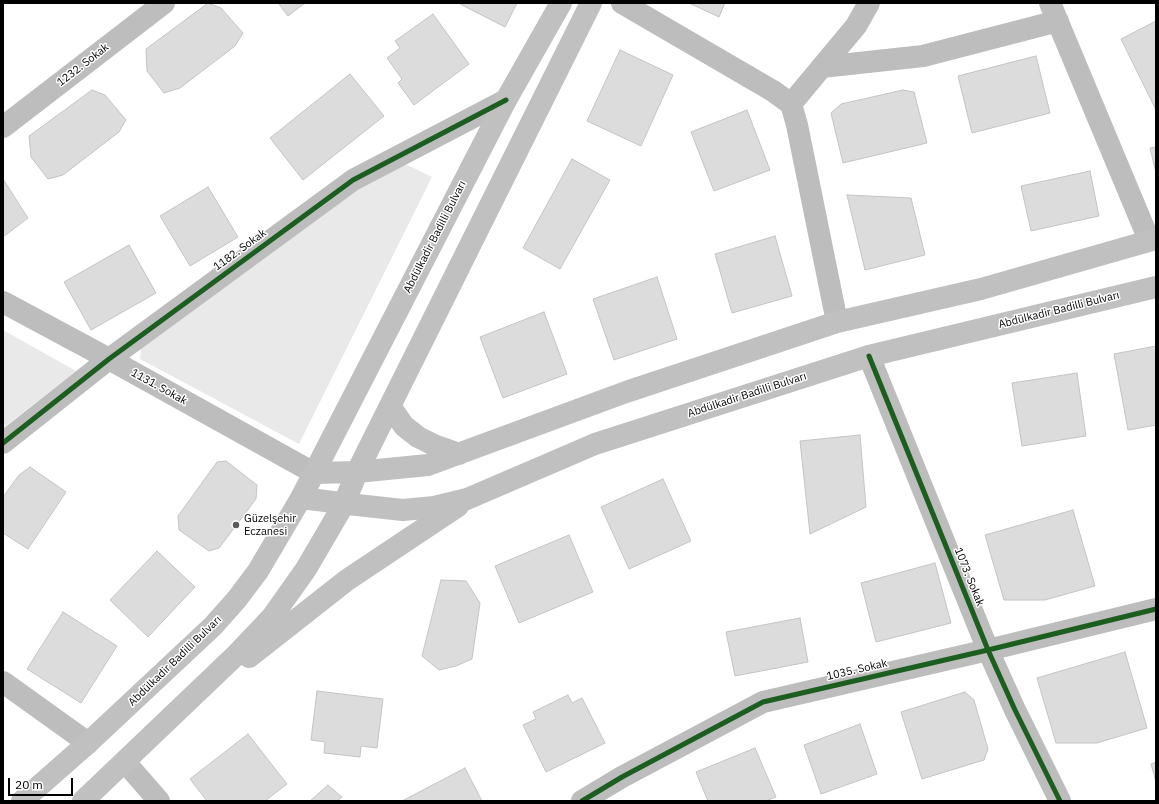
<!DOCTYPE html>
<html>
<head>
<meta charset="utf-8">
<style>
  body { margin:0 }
  #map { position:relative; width:1159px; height:804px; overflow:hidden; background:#fff; font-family:"IBM Plex Sans",sans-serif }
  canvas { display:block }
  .frame { position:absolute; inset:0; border:4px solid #000; pointer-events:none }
  .scale { position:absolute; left:8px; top:778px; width:65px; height:18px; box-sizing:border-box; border:2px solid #000; border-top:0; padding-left:5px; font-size:12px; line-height:14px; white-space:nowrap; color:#000; -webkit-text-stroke:3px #fff; paint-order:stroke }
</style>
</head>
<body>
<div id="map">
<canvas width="1159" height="804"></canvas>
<div class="frame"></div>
<div class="scale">20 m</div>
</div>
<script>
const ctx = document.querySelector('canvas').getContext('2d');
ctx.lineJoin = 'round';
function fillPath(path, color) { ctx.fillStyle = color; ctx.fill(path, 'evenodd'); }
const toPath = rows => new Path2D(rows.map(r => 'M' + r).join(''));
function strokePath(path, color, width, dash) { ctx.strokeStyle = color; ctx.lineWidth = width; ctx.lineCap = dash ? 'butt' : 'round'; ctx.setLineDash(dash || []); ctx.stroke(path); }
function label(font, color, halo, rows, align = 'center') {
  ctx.font = font + ' "IBM Plex Sans",sans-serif'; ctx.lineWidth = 3; ctx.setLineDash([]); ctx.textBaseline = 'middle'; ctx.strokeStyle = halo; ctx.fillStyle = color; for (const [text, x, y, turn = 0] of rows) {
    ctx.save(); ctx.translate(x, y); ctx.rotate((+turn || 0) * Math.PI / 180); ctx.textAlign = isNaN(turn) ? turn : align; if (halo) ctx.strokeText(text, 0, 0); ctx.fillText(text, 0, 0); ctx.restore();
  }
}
fillPath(toPath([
  [397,160,432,177,299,444,140,359,143,327],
  [3,330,76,371,3,428]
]), '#e9e9e9');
const building = toPath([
  [208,3,221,8,243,33,235,46,180,88,164,93,147,71,146,49,208,3],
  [278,3,305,3,288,16,278,3],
  [458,3,517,3,505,27,458,3],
  [689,3,725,3,719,17,689,3],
  [433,14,469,64,414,105,398,83,402,79,387,58,400,48,395,41,433,14],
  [1156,21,1156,110,1121,39,1156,21],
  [620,50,673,75,641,146,587,121,620,50],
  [1036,56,1050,113,972,133,958,76,1036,56],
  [350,74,384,116,303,180,270,138,350,74],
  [92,90,105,95,126,120,119,132,63,175,48,179,31,157,29,136,92,90],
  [903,90,914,92,927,143,843,163,831,113,841,104,903,90],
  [747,110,770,170,714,191,691,132,747,110],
  [1156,147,1156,173,1150,148,1156,147],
  [572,159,610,180,560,269,523,248,572,159],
  [1090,171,1099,216,1031,231,1021,186,1090,171],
  [3,179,28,218,3,237,3,179],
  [208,187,238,237,190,266,160,216,208,187],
  [847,195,911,198,925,255,865,270,847,195],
  [775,236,792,296,732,313,715,254,775,236],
  [129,245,156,293,91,330,64,282,129,245],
  [657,277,677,339,614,360,593,299,657,277],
  [544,312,567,374,503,398,480,337,544,312],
  [1156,346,1156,425,1128,430,1114,354,1156,346],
  [1077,373,1086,436,1022,446,1012,383,1077,373],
  [860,435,866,507,810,534,800,441,860,435],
  [226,461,257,485,256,499,219,548,209,551,179,530,178,516,217,462,226,461],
  [30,467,66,492,28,549,3,533,3,497,19,475,30,467],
  [663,479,691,541,629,569,601,507,663,479],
  [1073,510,1095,586,1045,600,1004,600,985,535,1073,510],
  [569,535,593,592,519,623,495,566,569,535],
  [157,551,195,587,148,637,110,600,157,551],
  [935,563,951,623,876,642,861,583,935,563],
  [441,580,466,581,480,603,472,659,456,666,439,670,422,656,441,580],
  [63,612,117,646,81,703,27,669,63,612],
  [800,618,808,662,735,676,726,632,800,618],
  [1125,652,1147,728,1097,743,1056,743,1037,678,1125,652],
  [317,691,383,699,377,748,361,746,360,757,324,753,325,742,311,740,317,691],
  [965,692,974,700,988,749,984,760,922,779,901,712,965,692],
  [568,695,572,703,582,698,605,743,546,772,523,725,536,719,533,712,568,695],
  [860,724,877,774,821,794,804,745,860,724],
  [248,734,287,784,265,801,207,801,190,779,248,734],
  [755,748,776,797,765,801,708,801,696,772,755,748],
  [1156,762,1156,782,1151,764,1156,762],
  [465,768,482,801,402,801,465,768],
  [328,785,342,797,337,801,310,801,328,785]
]);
fillPath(building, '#dcdcdc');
strokePath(building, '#c4c4c4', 1);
strokePath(toPath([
  [622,3,773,91,791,104,797,125,837,322],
  [1050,3,1149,240],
  [822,67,923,56,1058,21],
  [791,104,856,26,869,3],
  [3,127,164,3],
  [3,302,109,359,314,473],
  [869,356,988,650,1015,710,1060,801],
  [3,443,109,359,353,180,506,100],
  [3,682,88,743],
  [125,762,159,801],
  [582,801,622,777,763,702,988,650,1156,609]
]), '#bdbdbd', 22);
strokePath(toPath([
  [390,406,404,426,418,437,436,446,459,454],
  [314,473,506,100,561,3],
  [301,498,357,505,403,510,434,507,467,499,595,444,869,356,1156,287],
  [249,657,347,580,458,506],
  [22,801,88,743,213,626,237,599,258,571,301,498,314,473,357,472,428,465,626,392,837,322,981,289,1156,239],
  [83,801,235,656,272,617,306,569,344,504,357,472,591,3]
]), '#c0c0c0', 22);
strokePath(toPath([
  [869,356,988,650,1015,710,1060,801],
  [3,443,109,359,353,180,506,100],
  [582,801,622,777,763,702,988,650,1156,609]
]), '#1b5e20', 5);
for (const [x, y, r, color] of [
  [236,525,4,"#595959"]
]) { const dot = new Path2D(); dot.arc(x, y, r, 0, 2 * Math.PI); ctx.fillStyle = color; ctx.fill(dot); strokePath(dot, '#fff', 1.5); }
label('11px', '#000', '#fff', [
  ["1232. Sokak",83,65,-38],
  ["Abdülkadir Badilli Bulvarı",435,237,-63],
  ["1182. Sokak",240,250,-36],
  ["Abdülkadir Badilli Bulvarı",1059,310,-14],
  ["1131. Sokak",159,387,29],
  ["Abdülkadir Badilli Bulvarı",747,395,-18],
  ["1073. Sokak",969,577,68],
  ["Abdülkadir Badilli Bulvarı",175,661,-44],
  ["1035. Sokak",857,670,-13]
]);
label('11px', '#000', '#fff', [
  ["Güzelşehir",244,519],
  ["Eczanesi",244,532]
], 'left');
</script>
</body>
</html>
